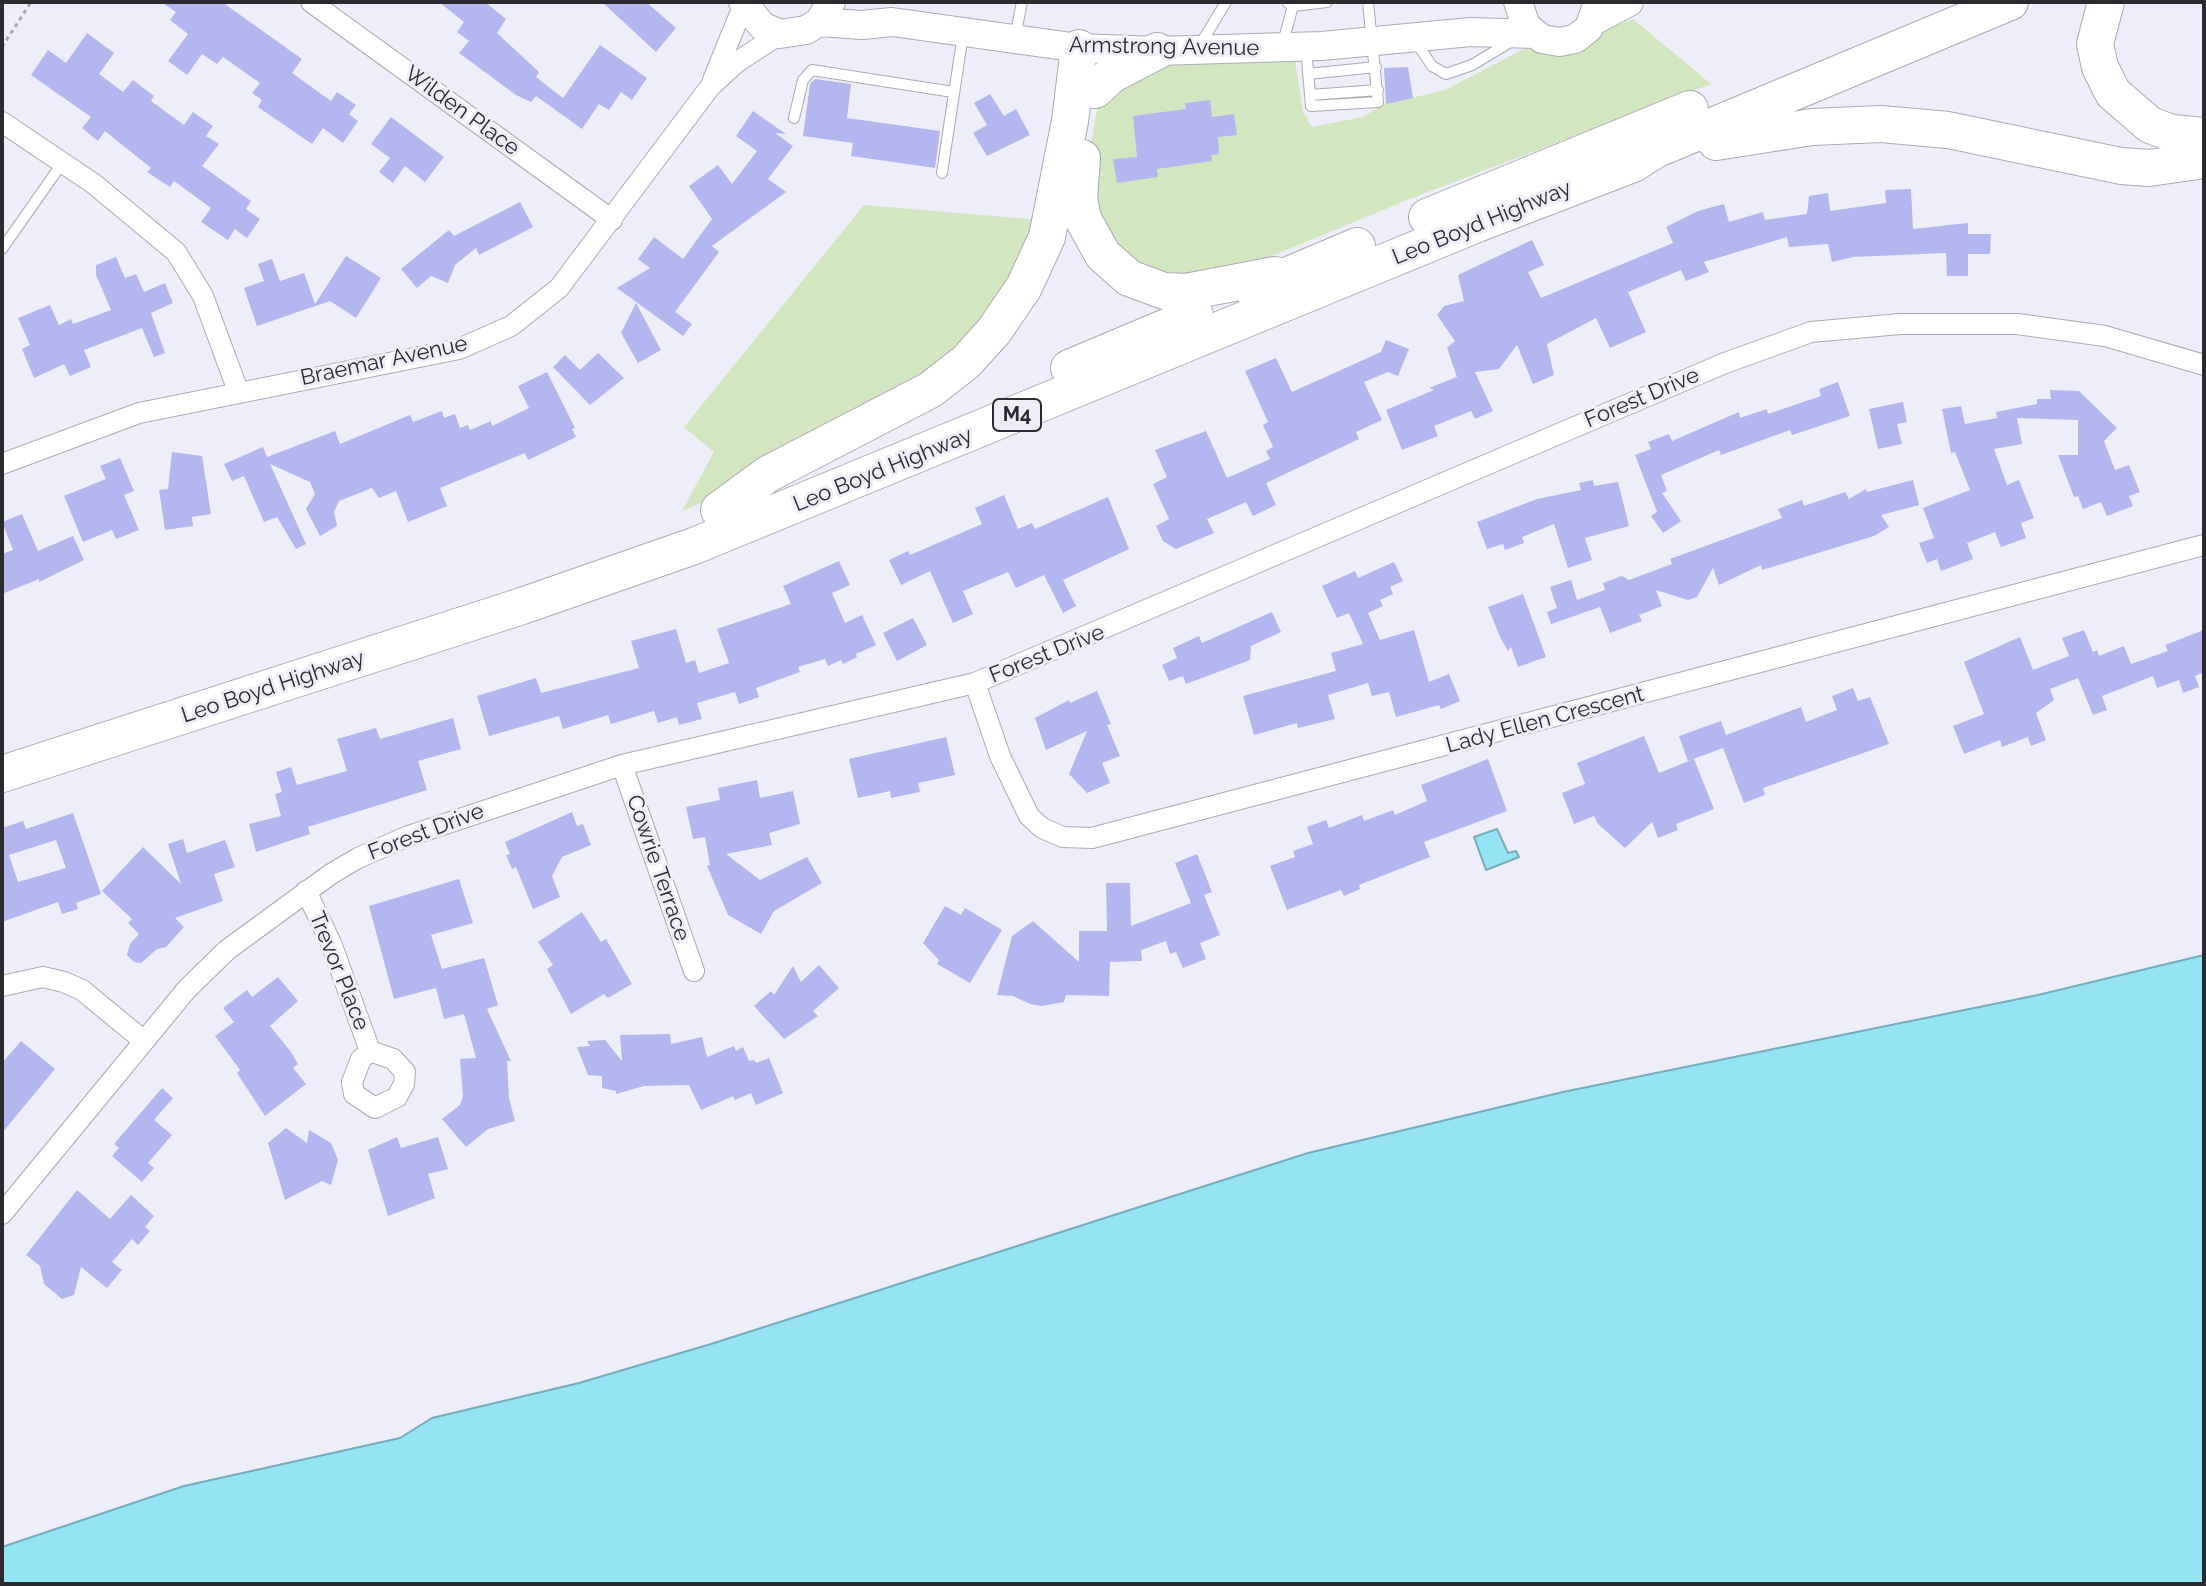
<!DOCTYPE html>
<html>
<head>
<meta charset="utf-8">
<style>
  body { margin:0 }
  #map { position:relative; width:2206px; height:1586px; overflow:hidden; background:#edeef9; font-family:Raleway,sans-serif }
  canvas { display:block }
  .frame { position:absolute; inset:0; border:4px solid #2b2b2f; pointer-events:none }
</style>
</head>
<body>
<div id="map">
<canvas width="2206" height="1586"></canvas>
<div class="frame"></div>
</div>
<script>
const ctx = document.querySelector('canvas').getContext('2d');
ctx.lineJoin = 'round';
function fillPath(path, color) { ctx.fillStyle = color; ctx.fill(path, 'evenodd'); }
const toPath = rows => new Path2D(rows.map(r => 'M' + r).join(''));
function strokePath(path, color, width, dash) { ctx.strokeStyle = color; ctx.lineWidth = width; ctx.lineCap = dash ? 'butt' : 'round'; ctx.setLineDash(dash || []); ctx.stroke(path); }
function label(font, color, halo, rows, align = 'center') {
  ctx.font = font + ' Raleway,sans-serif'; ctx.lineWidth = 6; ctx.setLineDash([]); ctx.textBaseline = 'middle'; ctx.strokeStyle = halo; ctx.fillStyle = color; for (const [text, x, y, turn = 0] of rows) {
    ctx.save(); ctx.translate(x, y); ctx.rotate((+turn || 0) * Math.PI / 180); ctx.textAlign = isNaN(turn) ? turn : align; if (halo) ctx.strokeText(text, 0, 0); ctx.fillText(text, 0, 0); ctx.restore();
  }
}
fillPath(toPath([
  [1633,19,1711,84,1407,200,1243,268,1163,289,1084,212,1085,181,1105,63,1295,60,1303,112,1312,127,1363,117,1382,105,1445,90,1528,47,1569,55,1597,33],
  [864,205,1051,221,1034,272,881,425,682,511,714,452,684,427]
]), '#d2e6bf');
const water = toPath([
  [1497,829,1508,853,1516,851,1519,857,1486,870,1474,837,1497,829],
  [2204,955,2204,1584,2,1584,2,1547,184,1486,400,1438,432,1418,579,1383,711,1344,1308,1153,1563,1092,2038,995,2204,955]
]);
fillPath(water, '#95e4f5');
strokePath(water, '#75acba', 2);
fillPath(toPath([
  [161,2,222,2,302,59,292,73,331,101,337,92,356,105,349,114,358,121,343,143,323,128,312,144,258,107,262,100,252,93,260,83,223,57,217,64,202,54,187,75,168,61,188,34,170,20,176,12],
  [439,2,485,2,506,19,497,33,539,72,536,77,563,98,600,45,647,78,632,100,621,92,609,110,599,104,582,129,536,96,531,102,516,95,459,53,469,41,457,32,464,22],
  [602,2,646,2,676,28,656,52],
  [87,33,114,53,99,74,123,92,133,80,154,96,151,101,184,125,193,112,213,126,206,136,219,144,202,166,251,201,246,209,260,219,247,238,235,229,228,240,201,222,211,208,174,181,170,187,147,172,151,168,105,131,98,141,82,128,91,117,31,75,48,50,66,63],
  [1408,67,1413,98,1386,104,1384,68],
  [815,79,851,84,847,118,940,131,935,168,851,156,853,143,803,136,810,84],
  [990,94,1004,116,1016,109,1030,135,987,156,973,133,987,125,974,103],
  [1210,100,1212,117,1234,114,1237,135,1218,137,1219,154,1211,155,1212,161,1157,169,1158,177,1117,183,1113,159,1137,157,1133,116,1186,109,1185,103],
  [753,111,786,134,775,133,793,146,768,179,786,192,712,246,719,252,675,312,692,324,683,336,617,288,650,268,638,259,654,237,683,259,712,219,689,186,718,165,732,184,757,151,736,136],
  [391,117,444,157,425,182,405,166,393,183,379,172,390,158,371,144],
  [1911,189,1913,229,1968,223,1968,234,1991,234,1990,254,1968,254,1968,276,1947,276,1946,253,1853,257,1832,262,1828,244,1789,247,1787,237,1704,262,1709,272,1686,281,1681,270,1628,292,1646,332,1610,348,1596,318,1547,344,1554,375,1533,384,1517,345,1499,369,1475,372,1493,411,1475,419,1471,411,1434,426,1438,436,1402,450,1386,410,1434,390,1429,388,1457,377,1447,348,1455,341,1437,315,1444,306,1464,301,1458,275,1532,240,1544,265,1528,272,1541,298,1673,243,1666,227,1698,211,1724,204,1729,222,1763,212,1765,220,1807,214,1809,196,1828,193,1830,211,1886,203,1885,190],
  [520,202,533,227,479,255,476,248,455,265,448,283,431,276,417,288,401,269,449,230,454,236],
  [346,256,381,278,356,318,330,301,257,326,244,288,264,281,258,264,272,259,280,281,304,273,315,304],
  [116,257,125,278,136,274,144,292,165,283,173,303,151,313,165,353,154,357,142,328,84,350,91,367,70,376,64,364,34,378,22,349,30,345,18,318,50,305,59,325,71,319,73,324,111,310,96,275,96,265],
  [636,303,661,350,638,363,621,333],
  [1386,340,1409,349,1398,376,1388,372,1364,382,1382,420,1356,432,1359,439,1266,483,1276,505,1253,516,1246,502,1207,519,1214,533,1176,549,1163,541,1156,526,1169,519,1153,484,1167,477,1155,450,1206,431,1227,478,1270,459,1266,451,1273,447,1263,425,1268,422,1245,371,1276,358,1292,392,1381,352],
  [598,353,624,378,590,405,553,367,565,355,580,370],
  [547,372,575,428,572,429,576,437,528,460,525,453,440,488,447,506,408,522,396,491,379,498,372,488,339,501,334,512,337,526,320,536,306,509,315,494,310,482,270,464,306,544,296,549,277,517,264,522,244,476,232,481,224,464,263,447,267,457,335,431,340,444,410,415,413,422,442,411,444,418,455,414,460,428,468,425,470,430,491,421,492,426,529,408,518,386],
  [1838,382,1850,416,1792,435,1790,430,1721,455,1719,450,1661,475,1667,491,1662,493,1681,521,1663,533,1651,516,1657,512,1635,455,1651,449,1648,442,1669,434,1672,441,1739,412,1740,418,1767,409,1768,414,1821,396,1819,389],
  [2050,390,2079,391,2117,428,2104,441,2115,470,2129,465,2140,492,2129,496,2133,506,2107,516,2101,502,2083,509,2078,496,2074,497,2058,455,2078,455,2078,420,2017,418,2022,444,1994,449,2007,485,2019,480,2034,518,2021,523,2026,538,2001,547,1995,532,1967,543,1973,559,1941,571,1937,559,1927,563,1919,543,1934,538,1923,508,1970,490,1955,452,1951,453,1942,409,1961,406,1965,424,1997,418,1996,412,2037,404,2037,399,2051,399],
  [1903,402,1907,422,1897,424,1902,444,1878,449,1869,409],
  [172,452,202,456,211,514,192,517,193,526,165,530,159,490,168,489],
  [120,458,134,491,124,495,139,530,116,539,112,530,83,542,64,496,106,479,100,466],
  [1593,480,1594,486,1618,482,1629,526,1585,538,1592,560,1568,568,1554,524,1522,537,1524,543,1505,550,1503,544,1487,549,1477,522,1537,499,1581,490,1579,483],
  [1913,480,1919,505,1881,515,1889,527,1874,536,1762,570,1761,565,1719,585,1713,568,1697,597,1688,600,1656,590,1662,606,1639,615,1642,621,1610,633,1600,607,1551,624,1547,612,1557,608,1550,587,1571,580,1577,600,1605,590,1603,583,1622,576,1629,580,1672,564,1670,559,1782,518,1778,509,1802,500,1804,506,1845,492,1849,499,1866,489,1867,492],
  [1004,495,1018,529,1032,523,1035,529,1108,497,1129,549,1063,580,1076,606,1063,613,1044,575,1016,588,1008,572,963,591,973,614,953,623,930,571,901,585,889,560,908,551,910,555,982,524,975,508],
  [22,514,38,551,73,536,84,560,39,582,39,579,2,594,2,554,13,550,2,522],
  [839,561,850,585,832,593,845,623,862,615,876,645,856,654,857,657,843,664,841,660,828,666,825,659,798,667,800,672,756,688,759,697,739,704,735,692,697,703,702,719,679,725,677,717,658,723,654,711,611,724,608,715,563,729,559,716,489,736,477,696,536,678,541,693,639,668,631,641,676,629,686,663,695,660,699,673,729,663,717,629,791,604,783,586],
  [1394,562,1403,581,1390,587,1393,594,1380,600,1383,606,1368,613,1380,640,1414,630,1429,682,1449,674,1460,701,1441,709,1439,705,1396,717,1389,692,1372,696,1368,683,1328,695,1335,719,1298,728,1297,723,1254,735,1243,696,1336,671,1331,653,1363,644,1349,613,1337,618,1322,586,1355,571,1358,578],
  [1523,594,1546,657,1518,667,1511,647,1508,651,1500,637,1488,607],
  [1272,612,1281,632,1251,646,1250,660,1186,684,1183,676,1169,681,1162,665,1177,658,1173,648,1199,636,1202,643],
  [913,618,927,645,897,661,883,633],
  [2084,630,2093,652,2097,650,2099,656,2124,646,2131,664,2168,651,2165,645,2204,630,2204,672,2195,676,2199,687,2183,693,2179,680,2157,688,2153,676,2102,696,2107,710,2093,715,2078,678,2050,689,2054,700,2036,713,2046,740,2031,746,2028,737,2002,747,2000,740,1964,754,1953,726,1984,714,1964,662,2020,637,2033,670,2069,656,2062,638],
  [1853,688,1858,701,1870,697,1889,744,1763,788,1765,795,1744,803,1723,748,1688,761,1679,736,1721,721,1726,735,1801,707,1806,722,1837,710,1832,696],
  [1097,691,1111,724,1107,725,1120,756,1102,763,1110,783,1087,793,1069,774,1087,731,1046,750,1035,718,1069,700,1070,703],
  [453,718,461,749,418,761,427,790,308,827,310,834,256,852,249,824,281,816,275,794,282,792,276,772,291,767,297,785,347,771,337,739,376,728,380,739],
  [1644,736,1659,773,1694,759,1714,809,1676,824,1678,830,1658,838,1652,822,1625,848,1598,824,1594,816,1574,824,1562,793,1585,784,1577,763],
  [946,737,955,775,918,783,920,792,891,798,890,791,858,798,849,759],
  [1488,759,1507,811,1424,842,1430,857,1359,885,1360,889,1344,896,1341,890,1287,910,1270,866,1295,857,1293,851,1313,844,1307,827,1326,820,1329,828,1362,815,1364,821,1393,810,1395,815,1427,801,1421,785],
  [757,780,760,798,793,791,800,824,769,833,772,845,726,854,760,880,807,857,822,883,774,911,761,934,728,915,707,866,710,865,705,837,693,839,686,807,720,800,718,788],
  [572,812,577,826,583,824,591,845,562,857,552,876,560,897,533,909,516,867,512,869,506,855,510,854,505,842],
  [73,813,101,894,76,903,78,909,62,914,58,902,2,922,2,828,23,821,26,829],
  [56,840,66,868,18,882,9,855],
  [183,839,187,853,225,840,235,867,214,874,223,901,175,918,184,927,166,947,157,949,141,963,134,962,127,955,130,944,139,934,128,923,132,919,102,891,143,847,181,884,168,844],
  [1197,854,1212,892,1204,895,1220,935,1200,943,1206,959,1183,968,1176,952,1170,954,1166,941,1141,950,1142,961,1110,962,1109,996,1066,995,1064,1002,1042,1006,1030,1004,1013,996,997,995,1012,936,1033,921,1079,962,1079,931,1107,931,1106,883,1130,883,1131,926,1191,903,1175,863],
  [459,879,473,923,431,935,442,969,484,958,498,1005,487,1009,511,1061,507,1061,509,1098,515,1121,488,1129,466,1147,442,1119,460,1105,463,1096,460,1059,476,1058,464,1014,444,1019,436,988,394,999,369,906],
  [945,906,961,915,965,908,1002,930,970,983,937,964,939,960,923,943],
  [582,912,601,942,606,939,632,984,608,998,604,994,571,1014,547,969,553,965,538,942],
  [819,965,839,988,813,1011,818,1016,784,1039,754,1006,771,991,774,995,793,966,801,982],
  [278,977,298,1001,270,1026,291,1052,298,1064,293,1068,306,1084,265,1116,237,1073,240,1070,215,1036,234,1022,223,1008,247,990,252,997],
  [670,1034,671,1044,702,1037,707,1057,734,1046,736,1051,743,1047,749,1061,754,1060,756,1063,769,1058,783,1093,756,1105,751,1093,735,1100,733,1096,701,1110,689,1085,644,1086,616,1094,616,1091,602,1088,602,1076,588,1075,577,1047,590,1046,587,1041,605,1040,622,1061,620,1035],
  [21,1041,55,1069,2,1133,2,1063],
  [162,1088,173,1098,154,1120,172,1135,148,1163,154,1168,142,1182,112,1156,119,1148,114,1144],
  [286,1128,307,1143,309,1130,331,1143,338,1160,331,1185,322,1181,285,1200,268,1143],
  [397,1137,401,1148,438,1137,448,1169,428,1174,435,1198,388,1216,368,1150],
  [77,1190,110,1219,131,1195,154,1216,145,1227,150,1231,138,1245,132,1239,112,1262,122,1270,107,1288,81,1267,74,1295,62,1299,44,1284,40,1266,26,1255]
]), '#b4b6f0');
const lane = toPath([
  [1287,2,1293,6,1327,2],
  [1015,37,1022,2],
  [1416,42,1432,66,1446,74,1472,65,1512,41],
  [1200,45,1226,2],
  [1282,46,1293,6],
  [1306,48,1311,106,1378,102,1368,2],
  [1308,74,1376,67],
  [1310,95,1378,90],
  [794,118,803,80,812,70,953,92],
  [942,173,963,34],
  [2,249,63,162]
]);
const street = toPath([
  [311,2,612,220],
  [713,80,744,4],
  [2,122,94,184,176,252,203,296,238,391],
  [2,464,139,413,459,349,511,326,559,288,710,87,737,62,780,34],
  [975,683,1000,756,1029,816,1042,828,1063,837,1092,838,2204,545],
  [622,765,694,971],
  [306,891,331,943,370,1051,393,1059,405,1072,404,1084,397,1097,375,1108,354,1094,352,1082,361,1059,370,1051],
  [2,986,43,977,64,982,82,990,144,1041],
  [2,1214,187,989,227,950,331,874,358,858,406,837,622,765,975,683,1725,363,1811,332,1900,324,2017,324,2105,336,2204,365]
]);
const secondary = toPath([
  [743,2,762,26,780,34,806,30,819,22,831,2],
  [1518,2,1526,26,1542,39,1559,42,1575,39,1589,28,1598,2],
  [1593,21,1629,2],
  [819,22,862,25,892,22,1079,48,1157,51,1322,46,1471,32,1535,34]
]);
const highway = toPath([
  [2106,2,2095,44,2100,67,2113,93,2150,125,2172,133,2204,136],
  [1095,90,1111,75,1157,51],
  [1716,142,1812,127,1881,124,1948,130,2121,166,2149,168,2204,160],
  [1082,158,1079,199,1083,219,1103,255,1129,278,1164,291,1186,292,1275,275],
  [1427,217,1690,109],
  [1253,290,1357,246],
  [1069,368,1195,315],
  [719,510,768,474,930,390,966,362,994,331,1024,287,1047,237,1070,121,1079,48],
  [2,774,522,606,694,546,1477,224,1633,164,1655,150,2010,2]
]);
strokePath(lane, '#aaaab5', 12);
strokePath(street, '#aaaab5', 22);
strokePath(secondary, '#aaaab5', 30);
strokePath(highway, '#aaaab5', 38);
strokePath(toPath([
  [2,47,31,2]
]), '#a7a8b1', 3, [4, 4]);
strokePath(lane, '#fff', 10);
strokePath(street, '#fff', 20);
strokePath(secondary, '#fff', 28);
strokePath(highway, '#fff', 36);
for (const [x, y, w] of [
  [1017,415,48]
]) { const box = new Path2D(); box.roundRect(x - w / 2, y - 16, w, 32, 6); ctx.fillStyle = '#edeef9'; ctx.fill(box); strokePath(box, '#2b2b2f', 2); }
label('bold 20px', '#2b2b2f', null, [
  ["M4",1017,415]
]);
label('22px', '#2b2b2f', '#edeef9', [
  ["Armstrong Avenue",1164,47,1],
  ["Wilden Place",462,111,36],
  ["Leo Boyd Highway",1482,223,-22],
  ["Braemar Avenue",384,361,-12],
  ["Forest Drive",1642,398,-23],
  ["Leo Boyd Highway",883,470,-22],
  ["Forest Drive",1047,654,-22],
  ["Leo Boyd Highway",273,687,-18],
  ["Lady Ellen Crescent",1545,720,-15],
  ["Forest Drive",426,832,-21],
  ["Cowrie Terrace",658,868,71],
  ["Trevor Place",339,971,68]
]);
</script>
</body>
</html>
